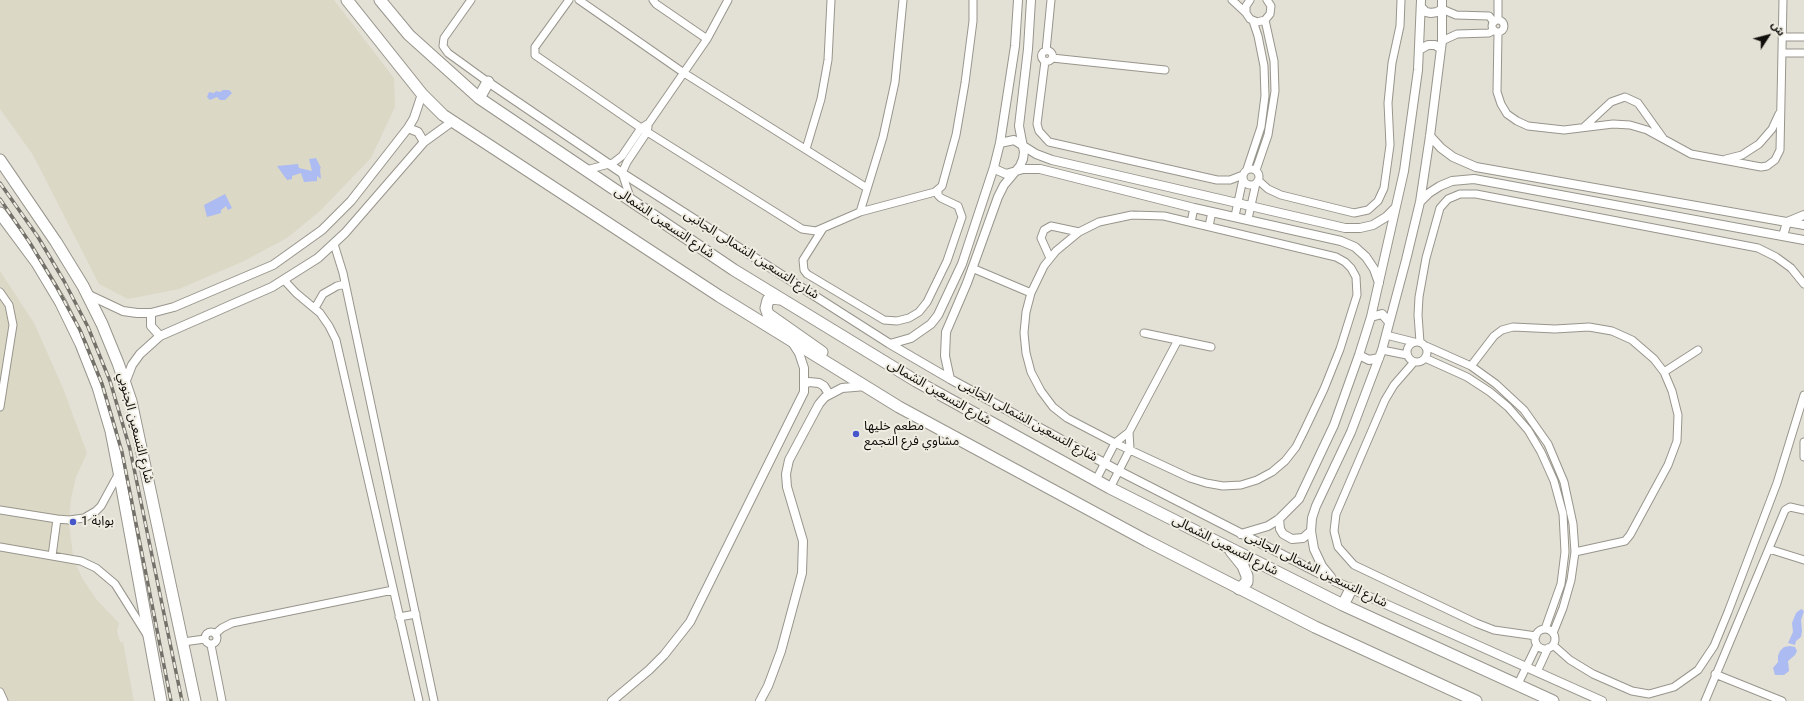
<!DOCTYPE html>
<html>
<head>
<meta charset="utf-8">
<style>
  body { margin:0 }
  #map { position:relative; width:1804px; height:701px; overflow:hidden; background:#e3e0d6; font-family:Roboto,"Noto Sans Arabic",sans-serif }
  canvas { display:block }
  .north { position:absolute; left:1748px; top:16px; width:40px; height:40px; -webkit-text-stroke:3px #f0eee3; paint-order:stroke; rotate:54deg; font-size:11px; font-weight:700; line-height:16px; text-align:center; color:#0f0e0a }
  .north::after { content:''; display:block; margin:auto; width:14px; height:18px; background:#0f0e0a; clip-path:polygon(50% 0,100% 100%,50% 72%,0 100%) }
</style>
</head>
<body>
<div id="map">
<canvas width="1804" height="701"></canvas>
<div class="north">ش</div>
</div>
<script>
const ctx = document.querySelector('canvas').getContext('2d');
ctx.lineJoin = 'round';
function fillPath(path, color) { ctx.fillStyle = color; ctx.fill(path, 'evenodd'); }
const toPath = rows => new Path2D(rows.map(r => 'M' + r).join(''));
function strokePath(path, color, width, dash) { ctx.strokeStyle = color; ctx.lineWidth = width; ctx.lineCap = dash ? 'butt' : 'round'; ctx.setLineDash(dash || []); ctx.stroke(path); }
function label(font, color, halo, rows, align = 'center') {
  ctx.font = font + ' Roboto,"Noto Sans Arabic",sans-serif'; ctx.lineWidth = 4; ctx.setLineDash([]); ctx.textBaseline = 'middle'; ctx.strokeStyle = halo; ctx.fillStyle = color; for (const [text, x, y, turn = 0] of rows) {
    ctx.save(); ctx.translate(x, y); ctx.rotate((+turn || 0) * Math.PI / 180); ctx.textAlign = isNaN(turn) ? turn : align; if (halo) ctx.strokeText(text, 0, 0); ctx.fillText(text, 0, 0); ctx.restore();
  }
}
fillPath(toPath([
  [0,0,334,0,394,78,395,107,371,158,320,211,287,238,244,261,179,289,128,299,99,284,33,155,0,109],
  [0,271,34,323,63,388,87,453,76,477,71,499,69,524,73,555,72,563,76,564,82,578,96,599,119,623,117,631,120,642,123,642,134,701,0,701]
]), '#dcd8c6');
fillPath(toPath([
  [223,90,229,90,232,93,225,100,220,100,217,97,210,100,207,97,209,92,214,93,216,91,220,92],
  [316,158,321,168,320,169,321,179,317,176,317,181,304,182,301,173,292,176,292,179,287,180,277,166,298,164,299,168,312,171,309,159],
  [225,194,232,208,228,210,226,206,221,210,221,213,207,217,204,205],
  [1801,609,1804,611,1801,620,1802,631,1801,637,1796,641,1795,645,1788,643,1793,632,1792,623,1796,613],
  [1790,646,1795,647,1797,651,1795,655,1788,661,1789,671,1784,675,1775,675,1773,668,1778,662,1778,656,1780,651,1784,647]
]), '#acbbf1');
const minor = toPath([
  [471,0,444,38,443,46,448,53,488,82],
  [569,0,535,47,535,55,641,128,802,229,816,231,860,212,935,192,942,186,956,135,965,83,973,21,973,0],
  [579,0,684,73,867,188],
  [653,0,656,4,707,39],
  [1232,0,1246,13],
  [1250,0,1246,6,1246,13,1250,19,1257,22,1265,20,1270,14,1271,6,1267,0],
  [1498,0,1498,20],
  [1442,9,1456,15,1489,16,1494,22],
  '1492 26a6 6 0 1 1 12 0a6 6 0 1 1-12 0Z',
  [1498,33,1497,92,1501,104,1507,114,1517,121,1528,126,1564,130,1613,124,1630,125,1647,130,1691,154,1761,167,1767,166,1775,160,1780,150,1783,0],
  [1782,37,1804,37],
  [1442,41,1457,34,1489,33,1494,30],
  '1041.5 56a5.5 5.5 0 1 1 11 0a5.5 5.5 0 1 1-11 0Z',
  [1046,51,1051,0],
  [1782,53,1804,53],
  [1052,58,1165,70],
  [1045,61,1037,124,1039,131,1049,142,1217,180,1230,180,1243,175],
  [1584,127,1611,102,1625,97,1638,103,1663,138],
  [806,149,821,99,828,60,831,0],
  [1726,159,1742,155,1759,144,1772,129,1779,114],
  '1243 177a8 8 0 1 1 16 0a8 8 0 1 1-16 0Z',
  [1247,169,1261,127,1265,96,1264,66,1258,36,1253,21],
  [586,170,613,163,622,156,641,128,649,123,707,39,728,0],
  [1256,170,1268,135,1275,91,1274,61,1265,20],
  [1258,180,1268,189,1281,195,1354,213,1368,210,1378,201,1384,188,1390,145,1388,103,1392,63,1400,26,1401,0],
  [631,200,622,173,627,162,647,132,648,127],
  [860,212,883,137,895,82,903,0],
  [1132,215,1164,216,1336,257,1345,262,1351,268,1356,277,1357,295,1340,349,1324,389,1304,431,1296,447,1285,461,1272,472,1257,480,1241,485,1223,486,1206,483,1190,478,1115,443,1067,418,1053,407,1041,391,1031,372,1026,353,1024,333,1026,312,1031,293,1044,266,1056,251,1079,232,1099,222,1132,215],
  [1235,216,1243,179],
  [1248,219,1256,183],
  [1191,222,1194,208],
  [1209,226,1212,212],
  [822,230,803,260,804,270,807,274,884,320,897,321,909,318,919,312,927,302,947,261,962,217,958,206,941,198,938,195,938,190],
  [334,244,343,273,434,701],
  [1050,258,1041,238,1044,230,1051,226,1079,232],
  [972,268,1031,293],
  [284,280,296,293,320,313,329,326,336,340,419,701],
  [0,292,9,305,13,325,0,407],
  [315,308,323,294,337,286,345,284],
  [1144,333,1211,347],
  [1386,335,1414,342],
  '1407 352a10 10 0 1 1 20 0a10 10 0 1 1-20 0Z',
  [1420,342,1418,315,1419,297,1426,258,1440,208,1448,199,1460,194,1476,194,1758,248,1776,257,1791,268,1804,284],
  [1426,346,1471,366,1496,384,1524,410,1548,444,1564,482,1573,524,1575,552,1571,580,1563,608,1553,633],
  [1382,350,1407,355],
  [1425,358,1467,377,1490,392,1508,407,1528,430,1541,452,1554,481,1563,514,1565,552,1561,584,1545,629],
  [1414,362,1394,385,1385,400,1336,514,1334,531,1338,547,1354,565,1476,623,1494,630,1536,636],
  [1471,366,1494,336,1502,330,1513,327,1555,329,1589,327,1612,331,1632,340,1654,359,1664,372,1672,391,1678,415,1677,441,1668,465,1630,535,1625,541,1575,552],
  [1664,372,1698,350],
  [1804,442,1804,457],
  [1096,480,1115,443,1129,432,1178,340],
  [1110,488,1130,449,1129,432],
  [0,510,57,519,69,520,84,518,96,511,101,506,119,473],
  [0,547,81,561,96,568,115,584,147,635],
  [1769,549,1804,560],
  [52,556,57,519],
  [399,617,416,614],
  '1535 639a10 10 0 1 1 20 0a10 10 0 1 1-20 0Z',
  '205 638a6 6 0 1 1 12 0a6 6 0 1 1-12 0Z',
  [215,634,222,628,232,623,393,590],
  [183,642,205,639],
  [211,645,222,701],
  [1553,645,1570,660,1593,674,1632,691,1649,694,1674,687,1698,670,1714,646,1728,612,1777,483,1804,395],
  [1537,672,1548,648],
  [1715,674,1782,701],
  [1517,686,1537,645],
  [0,692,4,701],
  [1705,701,1785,510,1790,507,1804,510]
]);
const tertiary = toPath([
  [1421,7,1426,12,1431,13,1437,12,1442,9],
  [1419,50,1428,45,1435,45,1441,49],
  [488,82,622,173,890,344,950,379,1119,471,1334,581,1602,701],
  [408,128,418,132,424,142],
  [1430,136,1441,148,1453,157,1476,167,1804,225],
  [1000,143,1014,140,1036,154,1052,160,1345,228,1360,228,1373,225,1386,217,1395,208],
  [994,167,997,170,1006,174,1023,169,1040,169,1194,208,1341,241,1355,247,1366,257,1374,269,1379,283],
  [1420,202,1429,193,1440,186,1452,181,1474,179,1804,240],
  [1783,236,1787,222,1804,215],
  [89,295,123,311,137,313,151,313,174,307,273,265,322,230,351,201,408,128,414,118,422,94],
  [151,313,151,326,160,336],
  [1371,317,1382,314,1389,322],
  [890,344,911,338,931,324,938,315,962,264,994,167,1000,143,1015,46,1018,0],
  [1359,355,1369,360,1379,358],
  [950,379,945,356,946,332,967,283,998,197,1004,185,1020,166,1023,159,1024,152,1019,126,1028,49,1031,0],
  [125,383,132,365,140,354,160,336,272,287,318,258,345,233,424,142,453,121],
  [805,384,809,382,819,383,824,386,829,394],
  [1279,519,1280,529,1283,534,1292,539,1303,538,1311,531],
  [1241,534,1268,526,1279,519,1299,499,1334,425,1359,355,1371,317,1404,171,1418,70,1421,0],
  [1331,577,1322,566,1314,549,1311,531,1312,518,1316,506,1351,432,1382,350,1406,260,1420,202,1430,136,1442,41,1442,0],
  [612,701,649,670,664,655,690,622,804,392,804,368,799,353,792,342],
  [760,701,768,686,781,651,802,573,803,541,787,487,786,474,789,460,819,404,825,397,842,388,866,386]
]);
const primary = toPath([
  [347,0,422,94,443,115,719,296,899,407,1147,541,1315,627,1476,701],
  [380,0,409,35,479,98,734,270,916,381,1110,488,1343,605,1553,701],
  [479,98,488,82],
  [0,160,56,242,83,286,102,324,118,363,131,401,195,701],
  [0,213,37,263,61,303,81,344,98,387,111,431,119,472,161,701],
  [779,299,774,298,768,300,766,308,768,314,822,352],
  [1231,551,1243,566,1247,576,1247,582,1239,589],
  [1343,605,1351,589]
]);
strokePath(minor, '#98958c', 9);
strokePath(tertiary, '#98958c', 10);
strokePath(primary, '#98958c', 13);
strokePath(minor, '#fff', 7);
strokePath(tertiary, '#fff', 8);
strokePath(primary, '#fff', 11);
const rail = toPath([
  [0,183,38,237,64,281,88,327,110,381,130,449,182,701],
  [0,199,30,243,56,286,80,330,102,384,122,452,171,701]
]);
strokePath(rail, '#73716a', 3.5);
strokePath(rail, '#f0eee3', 2, [6]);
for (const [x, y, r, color] of [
  [856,434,4,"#4657cb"],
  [73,522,4,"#4657cb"]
]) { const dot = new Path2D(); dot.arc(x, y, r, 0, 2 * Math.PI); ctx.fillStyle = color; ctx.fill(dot); strokePath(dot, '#f0eee3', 1.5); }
label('13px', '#0f0e0a', '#f0eee3', [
  ["شارع التسعين الشمالى",664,223,34],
  ["شارع التسعين الشمالى الجانبى",751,255,32],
  ["شارع التسعين الشمالى",939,393,30],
  ["شارع التسعين الشمالى الجانبى",1028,421,29],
  ["شارع التسعين الجنوبي",135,428,76],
  ["شارع التسعين الشمالى",1225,546,27],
  ["شارع التسعين الشمالى الجانبى",1316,570,26]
]);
label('13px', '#0f0e0a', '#f0eee3', [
  ["مطعم خليها",864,427],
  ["مشاوي فرع التجمع",864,442],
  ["بوابة 1",81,522]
], 'left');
</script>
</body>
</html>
